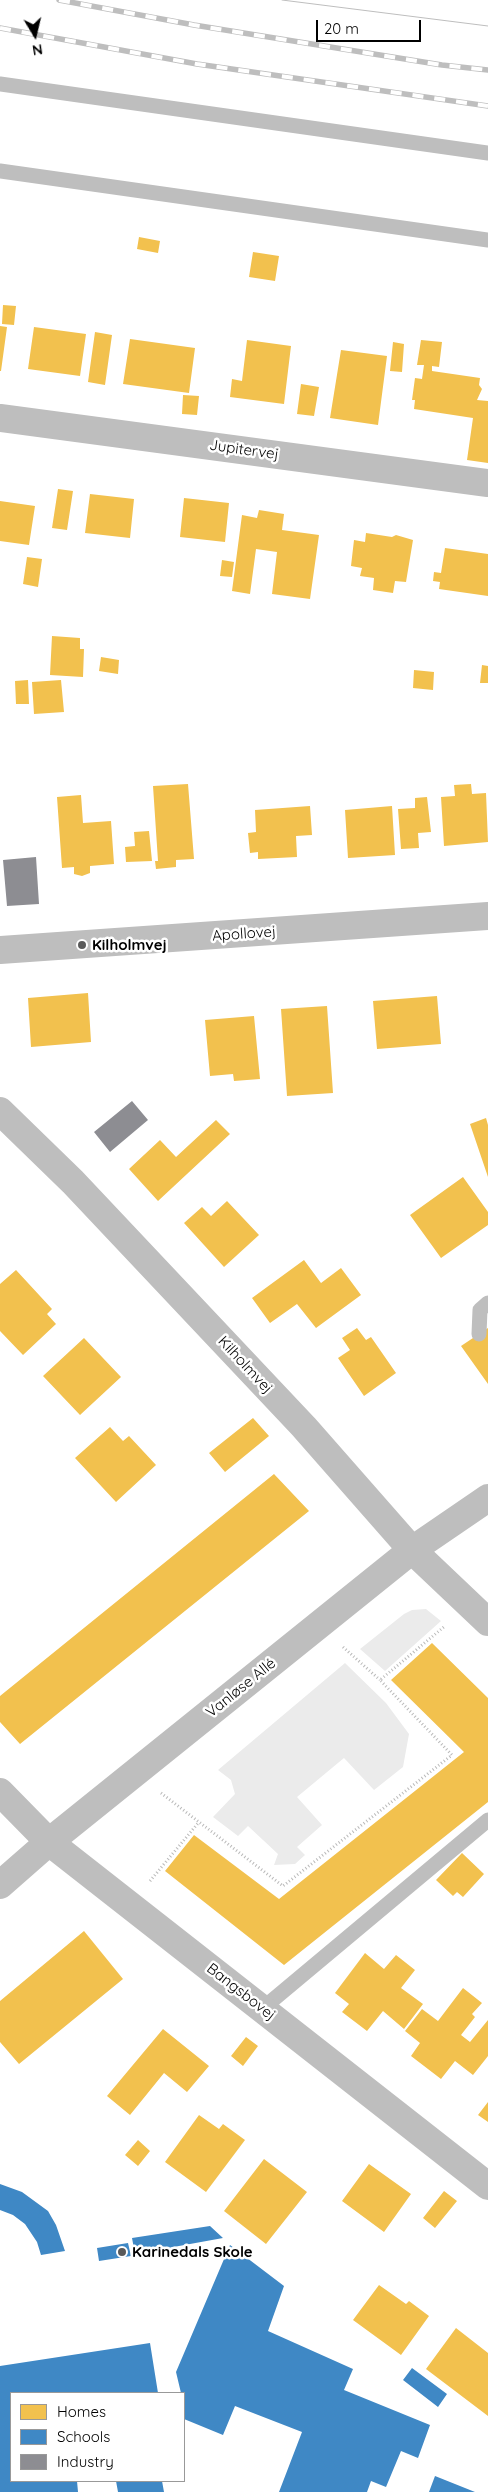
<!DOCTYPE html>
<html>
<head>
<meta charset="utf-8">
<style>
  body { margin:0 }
  #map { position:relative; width:488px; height:2492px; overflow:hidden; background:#fff; font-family:Quicksand,sans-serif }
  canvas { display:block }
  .legend { position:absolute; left:10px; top:2392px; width:175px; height:90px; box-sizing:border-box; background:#fff; border:1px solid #999; margin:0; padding:6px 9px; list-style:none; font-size:15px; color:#000 }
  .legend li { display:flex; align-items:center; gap:10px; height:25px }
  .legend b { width:25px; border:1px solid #999 }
  .north { position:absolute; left:10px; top:10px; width:50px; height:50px; -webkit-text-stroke:4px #fff; paint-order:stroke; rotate:171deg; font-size:14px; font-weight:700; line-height:20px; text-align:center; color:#000 }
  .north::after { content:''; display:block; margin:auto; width:18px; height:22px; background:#000; clip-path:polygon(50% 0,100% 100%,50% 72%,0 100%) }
  .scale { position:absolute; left:316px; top:20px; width:105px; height:22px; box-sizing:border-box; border:2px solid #000; border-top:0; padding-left:6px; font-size:15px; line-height:18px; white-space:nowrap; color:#000; -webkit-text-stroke:4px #fff; paint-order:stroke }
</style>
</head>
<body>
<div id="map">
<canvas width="488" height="2492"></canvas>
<ul class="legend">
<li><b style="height:14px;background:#f2c14e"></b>Homes</li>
<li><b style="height:14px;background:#3f88c5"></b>Schools</li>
<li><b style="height:14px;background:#8d8d92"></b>Industry</li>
</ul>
<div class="north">N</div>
<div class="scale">20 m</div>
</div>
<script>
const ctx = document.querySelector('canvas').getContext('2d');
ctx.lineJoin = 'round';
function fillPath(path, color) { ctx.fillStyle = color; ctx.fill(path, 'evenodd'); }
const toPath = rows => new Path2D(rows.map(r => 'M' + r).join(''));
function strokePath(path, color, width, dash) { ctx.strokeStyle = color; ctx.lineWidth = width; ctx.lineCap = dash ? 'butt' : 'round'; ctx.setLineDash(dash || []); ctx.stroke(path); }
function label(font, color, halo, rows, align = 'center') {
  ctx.font = font + ' Quicksand,sans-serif'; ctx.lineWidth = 5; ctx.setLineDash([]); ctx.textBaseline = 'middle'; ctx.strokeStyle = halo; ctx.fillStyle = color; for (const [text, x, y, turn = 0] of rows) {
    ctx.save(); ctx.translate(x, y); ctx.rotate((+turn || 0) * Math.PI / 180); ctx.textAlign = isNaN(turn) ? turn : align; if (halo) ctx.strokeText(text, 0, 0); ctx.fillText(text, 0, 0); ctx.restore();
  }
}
fillPath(toPath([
  [426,1609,441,1621,385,1671,360,1649,404,1614,412,1610],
  [345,1663,386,1703,409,1734,403,1767,374,1790,344,1758,297,1797,322,1825,297,1847,305,1855,295,1864,274,1865,278,1854,248,1826,238,1836,213,1817,235,1794,231,1780,218,1770]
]), '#ebebeb');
fillPath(toPath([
  [139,237,160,241,158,253,137,249],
  [253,252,279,256,275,281,249,277],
  [3,305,16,306,14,325,2,324],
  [0,326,7,327,1,371,0,371],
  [34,327,86,334,80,376,28,369],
  [95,332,112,335,105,385,88,382],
  [130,339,195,348,189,393,123,384],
  [247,340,291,346,284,404,230,397,232,379,242,381],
  [421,340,442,342,439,367,432,366,432,371,480,378,479,385,482,389,477,400,488,401,488,463,467,460,473,418,414,409,415,400,412,400,415,378,422,379,424,365,417,365],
  [393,342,404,344,402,372,390,371],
  [341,350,387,356,378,425,330,418],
  [301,384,319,387,314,416,297,414],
  [183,395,199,396,197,415,182,414],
  [58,489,73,491,67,530,52,528],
  [90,494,134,499,130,538,85,533],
  [184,498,229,503,225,542,180,537],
  [0,501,35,506,29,545,0,541],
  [259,510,284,514,282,530,319,535,310,599,272,594,277,552,256,549,250,594,232,591,242,515,257,518],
  [366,533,392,537,396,535,413,540,406,582,395,581,393,593,373,590,374,578,360,576,362,568,351,566,354,540,365,542],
  [445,548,488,554,488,596,439,589,440,582,433,581,434,572,441,573],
  [27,557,42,559,38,587,23,584],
  [222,560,234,562,232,577,220,576],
  [52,636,80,638,80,649,84,649,83,677,50,675],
  [101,657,119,660,118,674,99,671],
  [482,665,488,666,488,683,480,683],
  [414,670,434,672,433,690,413,688],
  [28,680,29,704,16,704,15,681],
  [61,680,64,712,34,714,32,682],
  [188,784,194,859,176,860,176,867,156,869,155,861,158,861,153,786],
  [471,784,472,794,486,793,488,842,444,846,441,797,455,796,454,785],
  [81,795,83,823,111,821,114,864,90,866,90,873,82,876,74,874,74,867,62,868,57,797],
  [427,797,431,832,418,833,419,848,401,849,398,809,415,808,415,798],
  [310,806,312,835,296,836,297,857,258,859,258,852,250,853,248,833,256,832,255,810],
  [392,806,395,855,348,858,345,810],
  [149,831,152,861,126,862,125,847,135,846,134,832],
  [88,993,91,1042,31,1047,28,998],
  [437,996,441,1044,377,1049,373,1001],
  [327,1006,333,1093,287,1096,281,1009],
  [254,1016,260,1079,234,1081,233,1074,210,1076,205,1020],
  [486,1118,488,1125,488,1177,470,1124],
  [216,1120,230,1134,158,1201,129,1169,160,1140,176,1157],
  [463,1177,488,1212,488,1225,441,1258,410,1215],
  [227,1201,259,1235,224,1267,184,1223,202,1207,211,1216],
  [304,1260,321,1283,341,1268,361,1295,316,1328,297,1304,270,1323,252,1298],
  [16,1270,52,1309,47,1314,56,1324,23,1355,0,1331,0,1284],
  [357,1328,366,1340,371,1337,396,1373,364,1396,338,1358,350,1350,342,1338],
  [488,1328,488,1384,461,1346],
  [84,1338,121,1377,80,1415,43,1376],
  [253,1418,269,1436,225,1472,209,1453],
  [110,1427,123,1441,129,1436,156,1465,116,1502,75,1458],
  [274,1474,309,1511,20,1744,0,1722,0,1696],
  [432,1643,488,1698,488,1802,284,1965,165,1871,194,1835,279,1899,464,1752,391,1680],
  [462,1853,484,1874,463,1897,457,1892,453,1896,436,1880],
  [84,1931,123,1979,19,2064,0,2042,0,2001],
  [365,1953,384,1969,396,1955,415,1970,401,1988,423,2004,404,2029,383,2011,367,2031,342,2012,349,2004,335,1993],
  [463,1988,482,2003,472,2014,475,2017,461,2035,470,2042,488,2020,488,2056,473,2075,455,2061,441,2079,411,2056,420,2043,405,2031,422,2009,438,2021],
  [163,2029,209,2066,187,2092,164,2073,130,2115,107,2096],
  [246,2037,258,2046,243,2066,231,2056],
  [488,2102,488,2122,478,2115],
  [199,2115,219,2129,223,2124,245,2140,206,2192,165,2162],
  [138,2140,150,2151,138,2166,125,2155],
  [264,2159,307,2192,266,2244,224,2211],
  [369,2164,411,2194,384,2232,342,2201],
  [444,2191,457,2201,435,2228,423,2218],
  [379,2285,406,2304,409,2301,429,2316,401,2355,353,2320],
  [456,2328,488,2353,488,2416,426,2369]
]), '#f2c14e');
fillPath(toPath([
  [0,2184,22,2192,48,2211,56,2225,65,2251,41,2255,37,2242,25,2224,13,2215,0,2210],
  [210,2226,223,2238,135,2254,132,2238],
  [128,2243,131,2256,99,2261,97,2248],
  [230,2245,284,2286,268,2331,353,2369,344,2390,430,2425,418,2458,401,2451,386,2487,371,2481,367,2492,279,2492,302,2432,235,2406,223,2435,184,2419,184,2393,181,2393,176,2372],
  [150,2343,158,2393,11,2393,11,2481,77,2481,78,2492,0,2492,0,2366],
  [412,2368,447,2394,438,2407,403,2380],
  [435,2476,475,2492,429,2492],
  [116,2481,162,2481,164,2492,118,2492]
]), '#3f88c5');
fillPath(toPath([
  [36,857,39,904,7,906,3,860],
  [132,1101,148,1120,110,1152,94,1132]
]), '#8d8d92');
strokePath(toPath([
  [343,1647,380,1680],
  [161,1793,283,1886,452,1755,380,1680,445,1626],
  [150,1881,199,1822]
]), '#b9b9b9', 3, [1, 2.5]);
strokePath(toPath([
  [0,84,488,153],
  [0,171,488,240],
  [479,1334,480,1310,488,1303],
  [262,2009,488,1820]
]), '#bebebe', 15);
strokePath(toPath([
  [0,418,488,483],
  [0,1111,73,1182,304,1427,412,1550,488,1622],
  [0,1792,49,1842,488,2186],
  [0,1885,49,1842,412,1550,488,1498]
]), '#bebebe', 28);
strokePath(toPath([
  [0,950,488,916]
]), '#bebebe', 28);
strokePath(toPath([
  [282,0,488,26]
]), '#bebebe', 1);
const rail = toPath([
  [59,0,194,25,442,65,488,70],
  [0,28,197,64,488,106]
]);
strokePath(rail, '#bebebe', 5.5);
strokePath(rail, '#fff', 4, [11]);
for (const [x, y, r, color] of [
  [82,945,5,"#595959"],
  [122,2252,5,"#595959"]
]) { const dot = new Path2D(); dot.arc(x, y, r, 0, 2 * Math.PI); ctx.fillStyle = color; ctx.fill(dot); strokePath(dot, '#fff', 2); }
label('15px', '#000', '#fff', [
  ["Jupitervej",244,450,8],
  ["Apollovej",244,934,-4],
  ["Kilholmvej",245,1365,47],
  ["Vanløse Allé",241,1688,-39],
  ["Bangsbovej",241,1992,38]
]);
label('bold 15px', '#000', '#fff', [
  ["Kilholmvej",92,945],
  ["Karinedals Skole",132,2252]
], 'left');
</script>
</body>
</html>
